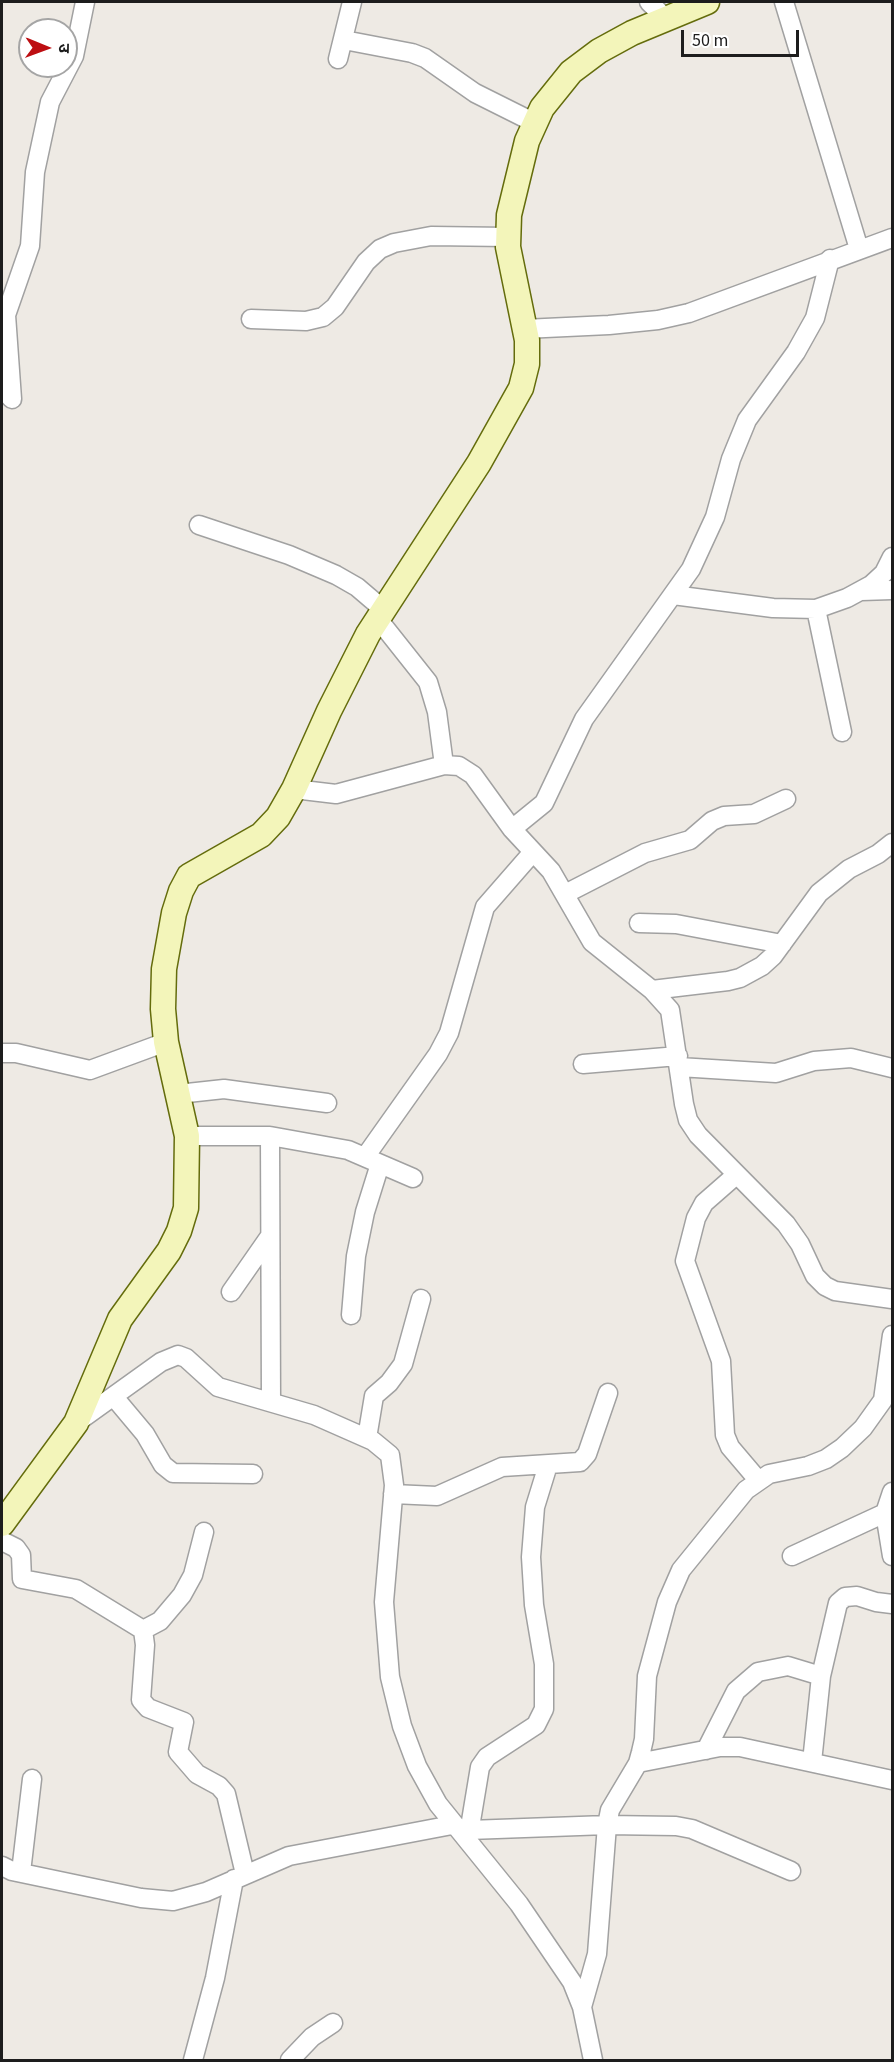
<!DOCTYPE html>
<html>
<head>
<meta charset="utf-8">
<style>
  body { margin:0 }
  #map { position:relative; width:894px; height:2062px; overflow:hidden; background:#eeeae4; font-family:"Source Sans 3","Noto Sans Devanagari",sans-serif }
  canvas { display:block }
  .frame { position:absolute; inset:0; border:3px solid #1d1d1d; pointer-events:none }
  .north { position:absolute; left:18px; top:18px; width:60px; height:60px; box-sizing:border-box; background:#fff; border:2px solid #a5a5a5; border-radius:50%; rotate:91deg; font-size:16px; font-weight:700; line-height:24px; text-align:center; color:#1d1d1d }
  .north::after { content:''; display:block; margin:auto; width:21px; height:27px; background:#bd0e12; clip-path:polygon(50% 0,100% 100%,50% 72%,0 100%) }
  .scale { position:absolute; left:681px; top:30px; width:118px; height:27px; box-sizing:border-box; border:3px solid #1d1d1d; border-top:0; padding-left:8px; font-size:18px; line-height:21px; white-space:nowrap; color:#1d1d1d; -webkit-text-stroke:4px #fff; paint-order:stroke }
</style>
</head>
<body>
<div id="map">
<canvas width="894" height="2062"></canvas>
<div class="frame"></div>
<div class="north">उ</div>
<div class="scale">50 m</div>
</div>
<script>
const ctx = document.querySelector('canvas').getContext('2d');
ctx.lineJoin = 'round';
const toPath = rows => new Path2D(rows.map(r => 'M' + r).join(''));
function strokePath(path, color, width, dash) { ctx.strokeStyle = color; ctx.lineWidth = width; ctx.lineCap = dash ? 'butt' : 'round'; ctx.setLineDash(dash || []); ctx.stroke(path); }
const street = toPath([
  [649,2,666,19],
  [784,2,859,249],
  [344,40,412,53,425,58,475,93,535,123],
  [338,59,352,2],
  [251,319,306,321,323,317,335,307,366,262,380,249,394,243,431,236,508,237],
  [524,329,609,325,658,320,689,313,892,238],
  [2,388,12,399,6,315,30,246,35,172,50,102,74,56,85,2],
  [199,525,289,555,336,575,357,587,384,610],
  [861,591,892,590],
  [673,595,773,608,816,609,847,598,871,585,884,573,892,557],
  [816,609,842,732],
  [378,619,428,682,437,712,444,765],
  [294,789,336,794,444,765,459,766,473,775,512,829,551,871,592,942,652,990,670,1010,684,1104,688,1120,698,1135,786,1224,800,1244,815,1276,825,1286,835,1291,892,1299],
  [512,829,544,803,584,719,691,569,715,517,731,459,747,420,796,352,815,318,830,259],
  [565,894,645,853,690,840,712,821,724,816,754,814,786,799],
  [639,923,676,924,782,944],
  [652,990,728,981,740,978,762,966,773,956,819,893,849,869,878,854,892,843],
  [2,1053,16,1053,90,1070,166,1042],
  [583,1064,678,1056],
  [679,1067,776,1073,814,1061,851,1058,892,1068],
  [178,1094,224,1089,327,1103],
  [187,1136,270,1136,348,1150,413,1178],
  [270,1136,271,1401],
  [365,1157,438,1054,449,1033,485,907,533,852],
  [736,1175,704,1203,696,1218,685,1261,721,1361,725,1435,730,1447,758,1480],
  [231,1292,270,1236],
  [351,1315,356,1256,365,1212,380,1164],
  [114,1397,145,1434,163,1465,173,1473,253,1474],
  [76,1423,161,1362,178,1355,186,1358,218,1387,314,1415,373,1441,390,1455,394,1485,384,1602,390,1677,402,1726,417,1766,438,1804,519,1904,572,1982,582,2007,593,2060],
  [367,1438,374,1396,389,1383,403,1364,421,1299],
  [892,1492,885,1513,892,1556],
  [393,1494,437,1496,502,1467,580,1462,587,1454,608,1393],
  [2,1541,16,1548,21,1555,22,1579,76,1589,143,1630,145,1645,141,1700,148,1708,184,1722,178,1752,197,1774,219,1786,226,1794,245,1874],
  [792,1556,885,1513],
  [143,1630,160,1621,182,1595,193,1575,204,1532],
  [706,1750,736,1691,758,1672,788,1666,821,1676],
  [812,1762,821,1676,838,1603,845,1597,857,1596,876,1602,892,1604],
  [638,1763,720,1747,740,1747,892,1780],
  [469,1830,607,1825,676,1826,692,1829,791,1871],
  [468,1839,480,1767,487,1757,536,1725,544,1709,544,1664,534,1605,531,1557,535,1507,548,1465],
  [2,1866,12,1871,141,1898,173,1901,206,1892,289,1856,452,1825],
  [21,1872,32,1779],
  [582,2007,597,1954,607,1825,610,1810,638,1763,641,1752,644,1739,647,1676,667,1602,681,1570,746,1490,769,1474,808,1466,826,1459,842,1448,863,1428,883,1400,892,1335],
  [193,2060,215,1978,234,1879],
  [290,2060,312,2037,333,2023]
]);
const secondary = toPath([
  [2,1524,76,1423,120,1319,169,1251,179,1231,186,1208,187,1136,166,1042,163,1009,164,969,174,913,181,891,189,876,261,835,278,817,294,789,329,711,368,634,479,463,521,388,527,364,527,340,508,247,509,215,527,141,542,108,571,72,599,51,632,33,707,2]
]);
strokePath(street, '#a1a1a1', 21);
strokePath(secondary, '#646c0c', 27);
strokePath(street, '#fff', 18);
strokePath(secondary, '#f3f5ba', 24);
</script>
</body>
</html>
